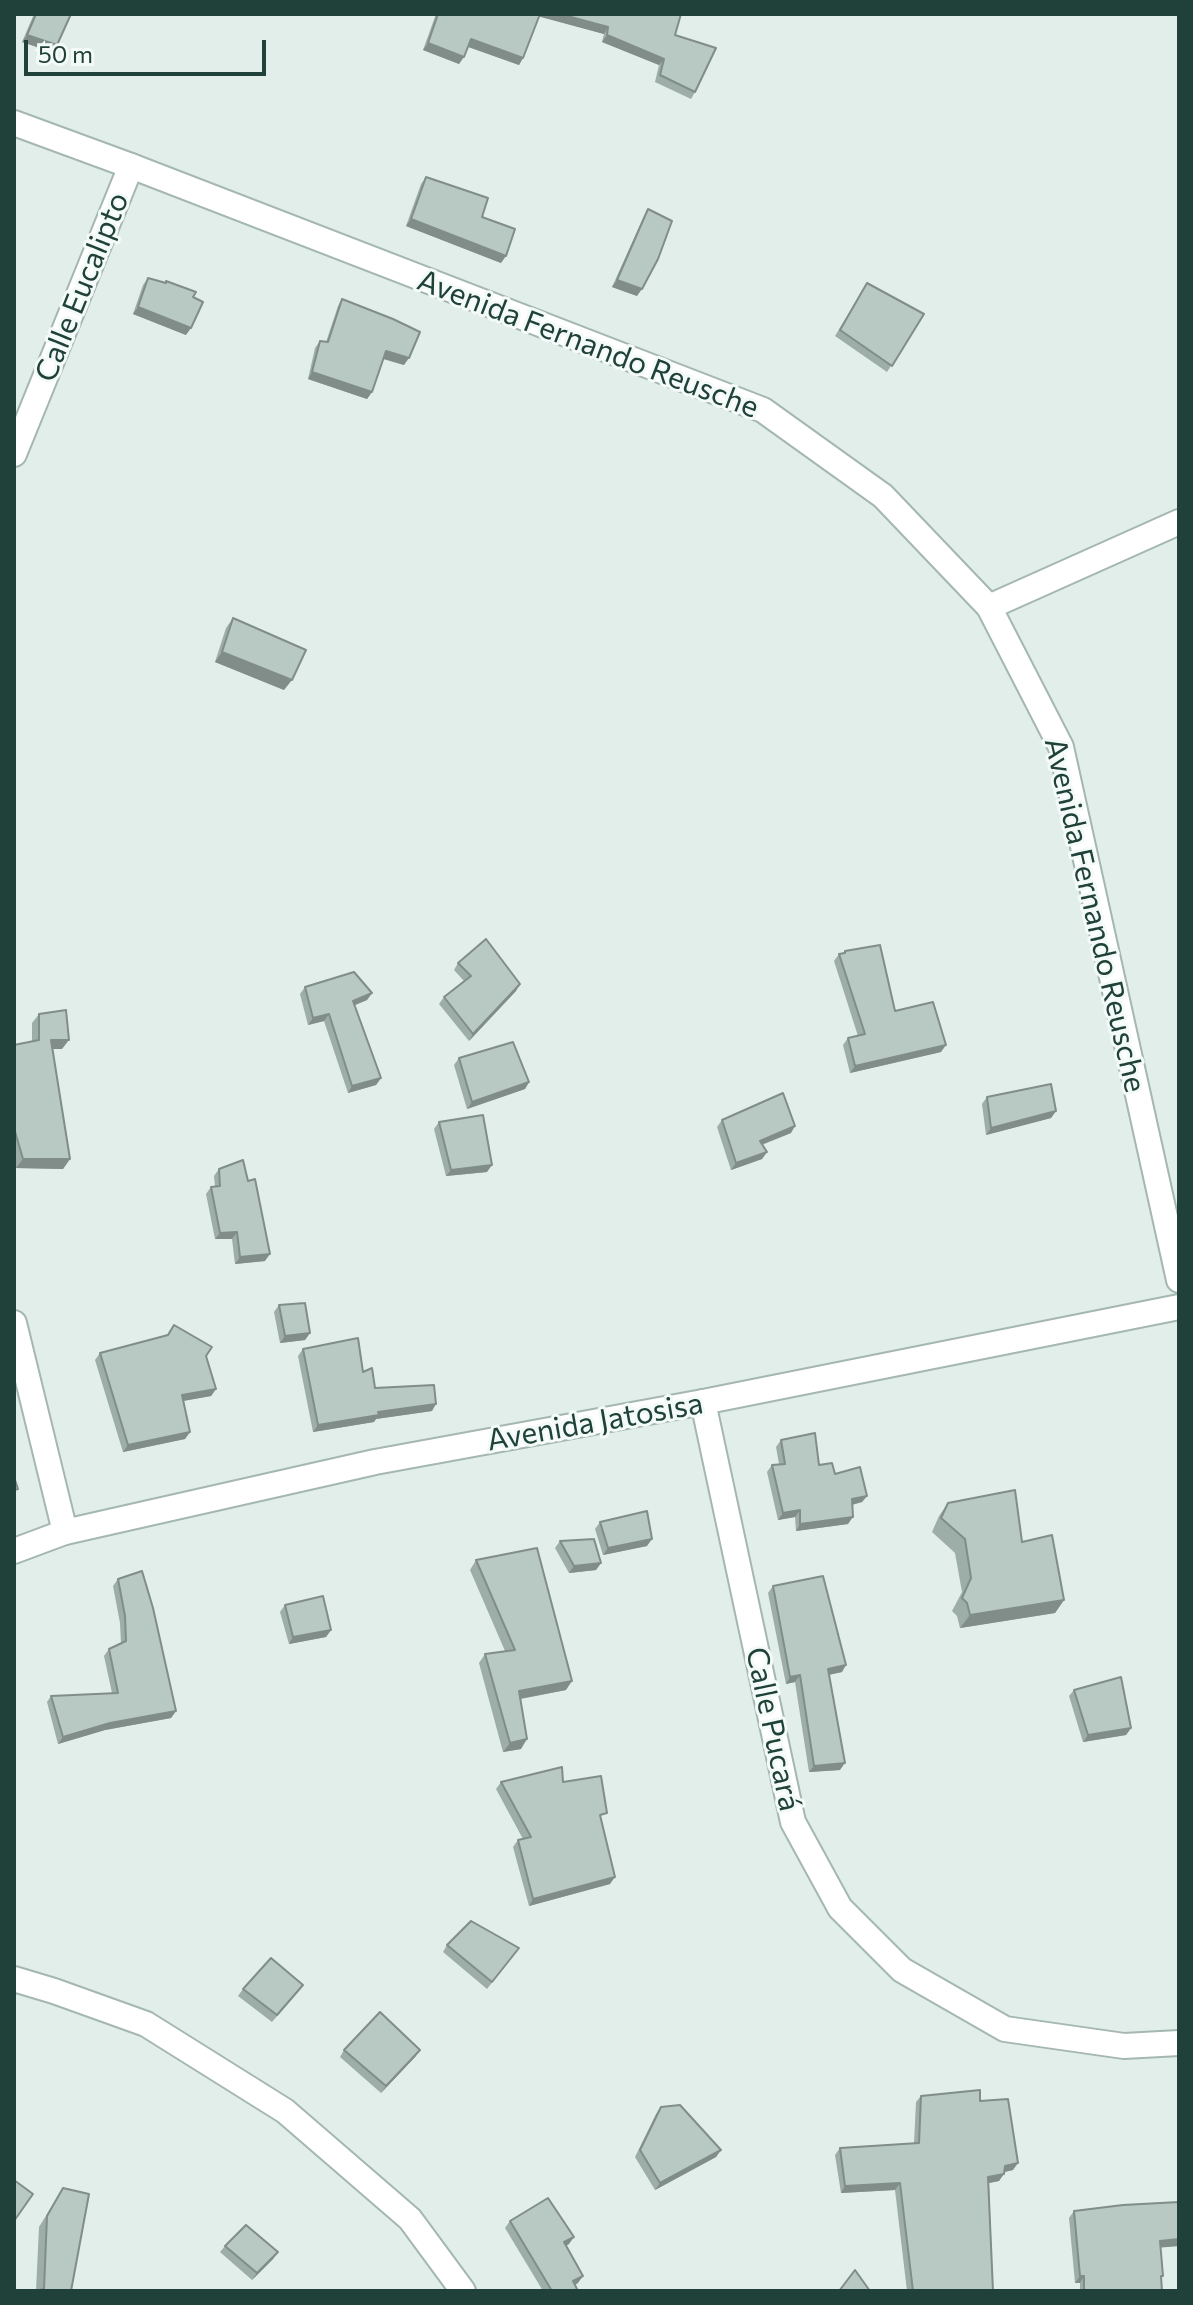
<!DOCTYPE html>
<html>
<head>
<meta charset="utf-8">
<style>
  body { margin:0 }
  #map { position:relative; width:1193px; height:2305px; overflow:hidden; background:#e2eee9; font-family:Commissioner,sans-serif }
  canvas { display:block }
  .frame { position:absolute; inset:0; border:16px solid #1f4139; pointer-events:none }
  .scale { position:absolute; left:24px; top:40px; width:242px; height:36px; box-sizing:border-box; border:4px solid #1f4139; border-top:0; padding-left:10px; font-size:24px; line-height:28px; white-space:nowrap; color:#1f4139; -webkit-text-stroke:6px #f3faf7; paint-order:stroke }
</style>
</head>
<body>
<div id="map">
<canvas width="1193" height="2305"></canvas>
<div class="frame"></div>
<div class="scale">50 m</div>
</div>
<script>
const ctx = document.querySelector('canvas').getContext('2d');
ctx.lineJoin = 'round';
const toPath = rows => new Path2D(rows.map(r => 'M' + r).join(''));
function strokePath(path, color, width, dash) { ctx.strokeStyle = color; ctx.lineWidth = width; ctx.lineCap = dash ? 'butt' : 'round'; ctx.setLineDash(dash || []); ctx.stroke(path); }
function fillPath(path, color) { ctx.fillStyle = color; ctx.fill(path, 'evenodd'); }
function label(font, color, halo, rows, align = 'center') {
  ctx.font = font + ' Commissioner,sans-serif'; ctx.lineWidth = 6; ctx.setLineDash([]); ctx.textBaseline = 'middle'; ctx.strokeStyle = halo; ctx.fillStyle = color; for (const [text, x, y, turn = 0] of rows) {
    ctx.save(); ctx.translate(x, y); ctx.rotate((+turn || 0) * Math.PI / 180); ctx.textAlign = isNaN(turn) ? turn : align; if (halo) ctx.strokeText(text, 0, 0); ctx.fillText(text, 0, 0); ctx.restore();
  }
}
const minor = toPath([
  [14,454,131,166],
  [989,607,1179,522],
  [14,1323,65,1532],
  [703,1402,793,1822,840,1908,902,1970,1005,2029,1124,2046,1179,2043]
]);
const tertiary = toPath([
  [14,123,131,166,763,410,883,496,989,607,1061,747,1179,1280],
  [14,1551,65,1532,375,1462,703,1402,1179,1307],
  [14,1979,54,1991,146,2024,285,2111,410,2219,463,2291]
]);
strokePath(minor, '#a4b7b1', 28);
strokePath(tertiary, '#a4b7b1', 28);
strokePath(minor, '#fff', 24);
strokePath(tertiary, '#fff', 24);
fillPath(toPath([
  [34,14,71,14,52,52,22,42],
  [436,14,681,14,675,35,695,92,691,99,655,82,659,65,602,42,604,34,539,16,523,58,519,65,468,47,459,64,423,50],
  [426,177,482,217,501,263,406,226,421,184],
  [648,209,637,296,612,287,644,216],
  [148,278,193,297,186,335,133,314,143,285],
  [867,283,924,314,887,372,835,336],
  [342,299,404,365,383,359,372,392,367,399,308,379,315,348,320,341,326,342,338,306],
  [233,618,284,690,215,662,226,628],
  [845,951,895,1011,941,1052,850,1073,843,1045,848,1038,858,1036,834,961,839,954,843,953],
  [458,963,516,991,469,1041,439,1004,444,997,464,981,454,970],
  [305,987,372,993,367,1000,355,1005,381,1078,376,1085,348,1093,324,1021,308,1025,300,994],
  [39,1014,62,1049,52,1049,70,1159,63,1169,16,1168,14,1161,14,1045,32,1041,32,1023],
  [459,1058,529,1082,525,1089,467,1109,454,1065],
  [987,1097,1056,1111,1051,1118,986,1135,982,1104],
  [722,1120,791,1133,762,1145,767,1152,762,1159,731,1170,717,1127],
  [439,1122,487,1172,446,1176,434,1129],
  [219,1169,248,1181,265,1261,235,1264,232,1239,215,1239,206,1194,211,1187,215,1186,214,1176],
  [279,1305,310,1333,305,1340,280,1343,274,1312],
  [174,1325,206,1356,216,1389,211,1396,183,1401,190,1432,185,1439,123,1452,95,1360,100,1353,167,1335],
  [303,1349,363,1372,375,1388,432,1411,376,1419,374,1422,313,1432,298,1356],
  [781,1440,867,1496,862,1502,852,1505,848,1524,796,1531,795,1517,778,1520,767,1472,772,1465,779,1464,776,1447],
  [948,1503,1022,1542,1064,1600,1055,1613,960,1628,957,1616,952,1611,962,1592,955,1553,932,1532,939,1516],
  [600,1522,647,1546,603,1555,595,1529],
  [560,1541,601,1563,596,1570,569,1573,555,1548],
  [476,1560,566,1690,521,1699,521,1749,503,1752,479,1663,485,1654,505,1651,470,1570],
  [118,1579,176,1711,171,1718,105,1730,58,1744,47,1702,51,1696,112,1693,104,1656,109,1649,121,1644,120,1623,113,1586],
  [773,1586,842,1672,829,1675,840,1770,809,1772,795,1682,786,1684,768,1593],
  [285,1605,331,1630,326,1637,289,1644,280,1612],
  [1074,1690,1131,1728,1126,1735,1083,1742,1069,1696],
  [501,1782,563,1782,602,1820,601,1821,610,1884,529,1906,513,1847,518,1840,523,1839,496,1789],
  [447,1945,514,1955,487,1989,443,1952],
  [243,1989,298,1992,272,2022,238,1996],
  [344,2050,420,2050,415,2057,381,2093,340,2057],
  [921,2096,980,2101,1013,2170,1004,2172,999,2181,989,2183,993,2291,907,2291,895,2190,841,2193,835,2155,840,2148,914,2143,916,2102],
  [661,2107,721,2150,716,2157,655,2190,635,2157,656,2114],
  [63,2188,71,2291,36,2291,39,2227],
  [1179,2202,1179,2246,1161,2247,1162,2291,1080,2291,1080,2283,1075,2283,1069,2218,1074,2211],
  [510,2221,569,2244,566,2246,578,2283,575,2285,578,2291,543,2291,505,2228],
  [225,2246,278,2252,273,2259,252,2280,220,2252]
]), '#9dada7');
fillPath(toPath([
  [538,14,560,14,608,27,604,34,537,16],
  [27,35,57,45,52,52,22,42],
  [607,35,664,59,659,65,602,42],
  [471,39,523,58,519,65,466,46],
  [428,43,464,57,459,64,423,50],
  [411,219,506,256,501,263,406,226],
  [617,280,642,289,637,296,612,287],
  [138,307,191,328,186,335,133,314],
  [386,351,409,358,404,365,381,358],
  [312,372,372,392,367,399,308,379],
  [222,652,292,680,284,690,215,662],
  [520,984,516,991,469,1041,473,1034],
  [372,993,367,1000,348,1008,353,1001],
  [329,1014,324,1021,308,1025,313,1018],
  [51,1040,69,1040,62,1049,44,1049],
  [946,1045,941,1052,850,1073,855,1066],
  [381,1078,376,1085,348,1093,352,1086],
  [529,1082,525,1089,467,1109,472,1102],
  [1056,1111,1051,1118,986,1135,991,1128],
  [795,1126,791,1133,755,1147,760,1141],
  [767,1152,762,1159,731,1170,736,1163],
  [23,1159,70,1159,63,1169,16,1168],
  [492,1165,487,1172,446,1176,451,1170],
  [237,1232,232,1239,215,1239,220,1233],
  [270,1254,265,1261,235,1264,240,1257],
  [310,1333,305,1340,280,1343,285,1336],
  [216,1389,211,1396,177,1402,182,1395],
  [436,1404,432,1411,376,1419,374,1422,313,1432,318,1425,378,1412],
  [190,1432,185,1439,123,1452,128,1445],
  [867,1496,862,1502,847,1506,852,1499],
  [800,1510,795,1517,778,1520,783,1513],
  [853,1517,848,1524,796,1531,800,1524],
  [652,1539,647,1546,603,1555,608,1548],
  [601,1563,596,1570,569,1573,574,1566],
  [1064,1600,1055,1613,960,1628,970,1615],
  [331,1630,326,1637,289,1644,293,1637],
  [846,1665,842,1672,823,1676,828,1669],
  [800,1675,795,1682,786,1684,790,1677],
  [572,1681,566,1690,513,1700,519,1691],
  [176,1711,171,1718,105,1730,58,1744,63,1737,110,1723],
  [1131,1728,1126,1735,1083,1742,1088,1735],
  [527,1739,521,1749,503,1752,510,1743],
  [845,1763,840,1770,809,1772,814,1766],
  [615,1877,610,1884,529,1906,533,1899],
  [420,2050,415,2057,381,2093,386,2086],
  [721,2150,716,2157,655,2190,660,2183],
  [1018,2163,1013,2170,1000,2173,1005,2166],
  [1004,2174,999,2181,984,2184,988,2177],
  [900,2183,895,2190,841,2193,845,2186],
  [574,2237,569,2244,559,2249,564,2242],
  [1179,2239,1179,2246,1156,2248,1160,2241],
  [278,2252,273,2259,252,2280,257,2273],
  [583,2276,578,2283,568,2288,573,2281],
  [1080,2276,1084,2276,1080,2283,1075,2283]
]), '#808d88');
const building = toPath([
  [36,14,71,14,57,45,27,35,36,14],
  [438,14,540,14,523,58,471,39,464,57,428,43,438,14],
  [560,14,681,14,675,35,716,48,695,92,660,75,664,59,607,35,608,27,560,14],
  [426,177,488,198,482,217,515,229,506,256,411,219,426,177],
  [648,209,672,221,658,259,642,289,617,280,648,209],
  [148,278,166,283,166,281,196,292,193,297,203,302,191,328,138,307,148,278],
  [867,283,924,314,892,366,840,330,867,283],
  [342,299,393,319,420,332,409,358,386,351,372,392,312,372,320,341,328,342,342,299],
  [233,618,306,650,292,680,222,652,233,618],
  [486,939,520,984,473,1034,444,997,471,976,458,963,486,939],
  [880,945,895,1011,933,1002,946,1045,855,1066,848,1038,865,1034,839,954,845,953,845,951,880,945],
  [354,972,372,993,353,1001,381,1078,352,1086,329,1014,313,1018,305,987,354,972],
  [66,1010,69,1040,51,1040,70,1159,23,1159,14,1128,14,1045,39,1040,39,1014,66,1010],
  [513,1042,529,1082,472,1102,459,1058,513,1042],
  [1051,1084,1056,1111,991,1128,987,1097,1051,1084],
  [783,1093,795,1126,760,1141,767,1152,736,1163,722,1120,783,1093],
  [483,1115,492,1165,451,1170,439,1122,483,1115],
  [243,1160,248,1181,255,1179,270,1254,240,1257,237,1232,220,1233,211,1187,220,1186,219,1169,243,1160],
  [305,1303,310,1333,285,1336,279,1305,305,1303],
  [174,1325,212,1347,206,1356,216,1389,182,1395,190,1432,128,1445,100,1353,168,1335,174,1325],
  [358,1338,363,1372,372,1368,375,1388,434,1385,436,1404,378,1412,379,1415,318,1425,303,1349,358,1338],
  [815,1433,819,1465,832,1463,835,1474,860,1467,867,1496,852,1499,853,1517,800,1524,800,1510,783,1513,772,1465,785,1464,781,1440,815,1433],
  [14,1477,18,1489,14,1490,14,1477],
  [1015,1490,1022,1542,1052,1535,1064,1600,970,1615,967,1603,962,1598,971,1578,965,1539,941,1518,948,1503,1015,1490],
  [647,1511,652,1539,608,1548,600,1522,647,1511],
  [594,1539,601,1563,574,1566,560,1541,594,1539],
  [537,1548,572,1681,519,1691,527,1739,510,1743,485,1654,515,1650,476,1560,537,1548],
  [142,1571,153,1608,176,1711,110,1723,63,1737,51,1696,118,1693,109,1649,126,1641,125,1616,118,1579,142,1571],
  [823,1576,846,1665,828,1669,845,1763,814,1766,800,1675,790,1677,773,1586,823,1576],
  [323,1596,331,1630,293,1637,285,1605,323,1596],
  [1121,1677,1131,1728,1088,1735,1074,1690,1121,1677],
  [562,1767,563,1782,601,1776,607,1813,600,1815,615,1877,533,1899,518,1840,531,1837,501,1782,562,1767],
  [471,1921,519,1948,492,1982,447,1945,471,1921],
  [271,1958,303,1985,277,2015,243,1989,271,1958],
  [380,2012,420,2050,386,2086,344,2050,380,2012],
  [980,2090,980,2101,1008,2099,1018,2163,1005,2166,1004,2174,988,2177,993,2291,913,2291,900,2183,845,2186,840,2148,919,2143,921,2096,980,2090],
  [680,2105,721,2150,660,2183,640,2150,661,2107,680,2105],
  [14,2180,33,2194,14,2221,14,2180],
  [63,2188,89,2194,71,2291,36,2291,44,2289,47,2216,63,2188],
  [548,2198,574,2237,564,2242,583,2276,573,2281,578,2291,552,2291,510,2221,548,2198],
  [1179,2202,1179,2239,1160,2241,1163,2276,1161,2276,1162,2291,1084,2291,1084,2276,1080,2276,1074,2211,1123,2205,1179,2202],
  [246,2225,278,2252,257,2273,225,2246,246,2225],
  [855,2270,870,2291,839,2291,855,2270]
]);
fillPath(building, '#b7c9c2');
strokePath(building, '#808d88', 2);
label('30px', '#1f4139', '#f3faf7', [
  ["Calle Eucalipto",82,287,-68],
  ["Avenida Fernando Reusche",588,344,21],
  ["Avenida Fernando Reusche",1095,915,77],
  ["Avenida Jatosisa",595,1422,-10],
  ["Calle Pucará",773,1729,78]
]);
</script>
</body>
</html>
